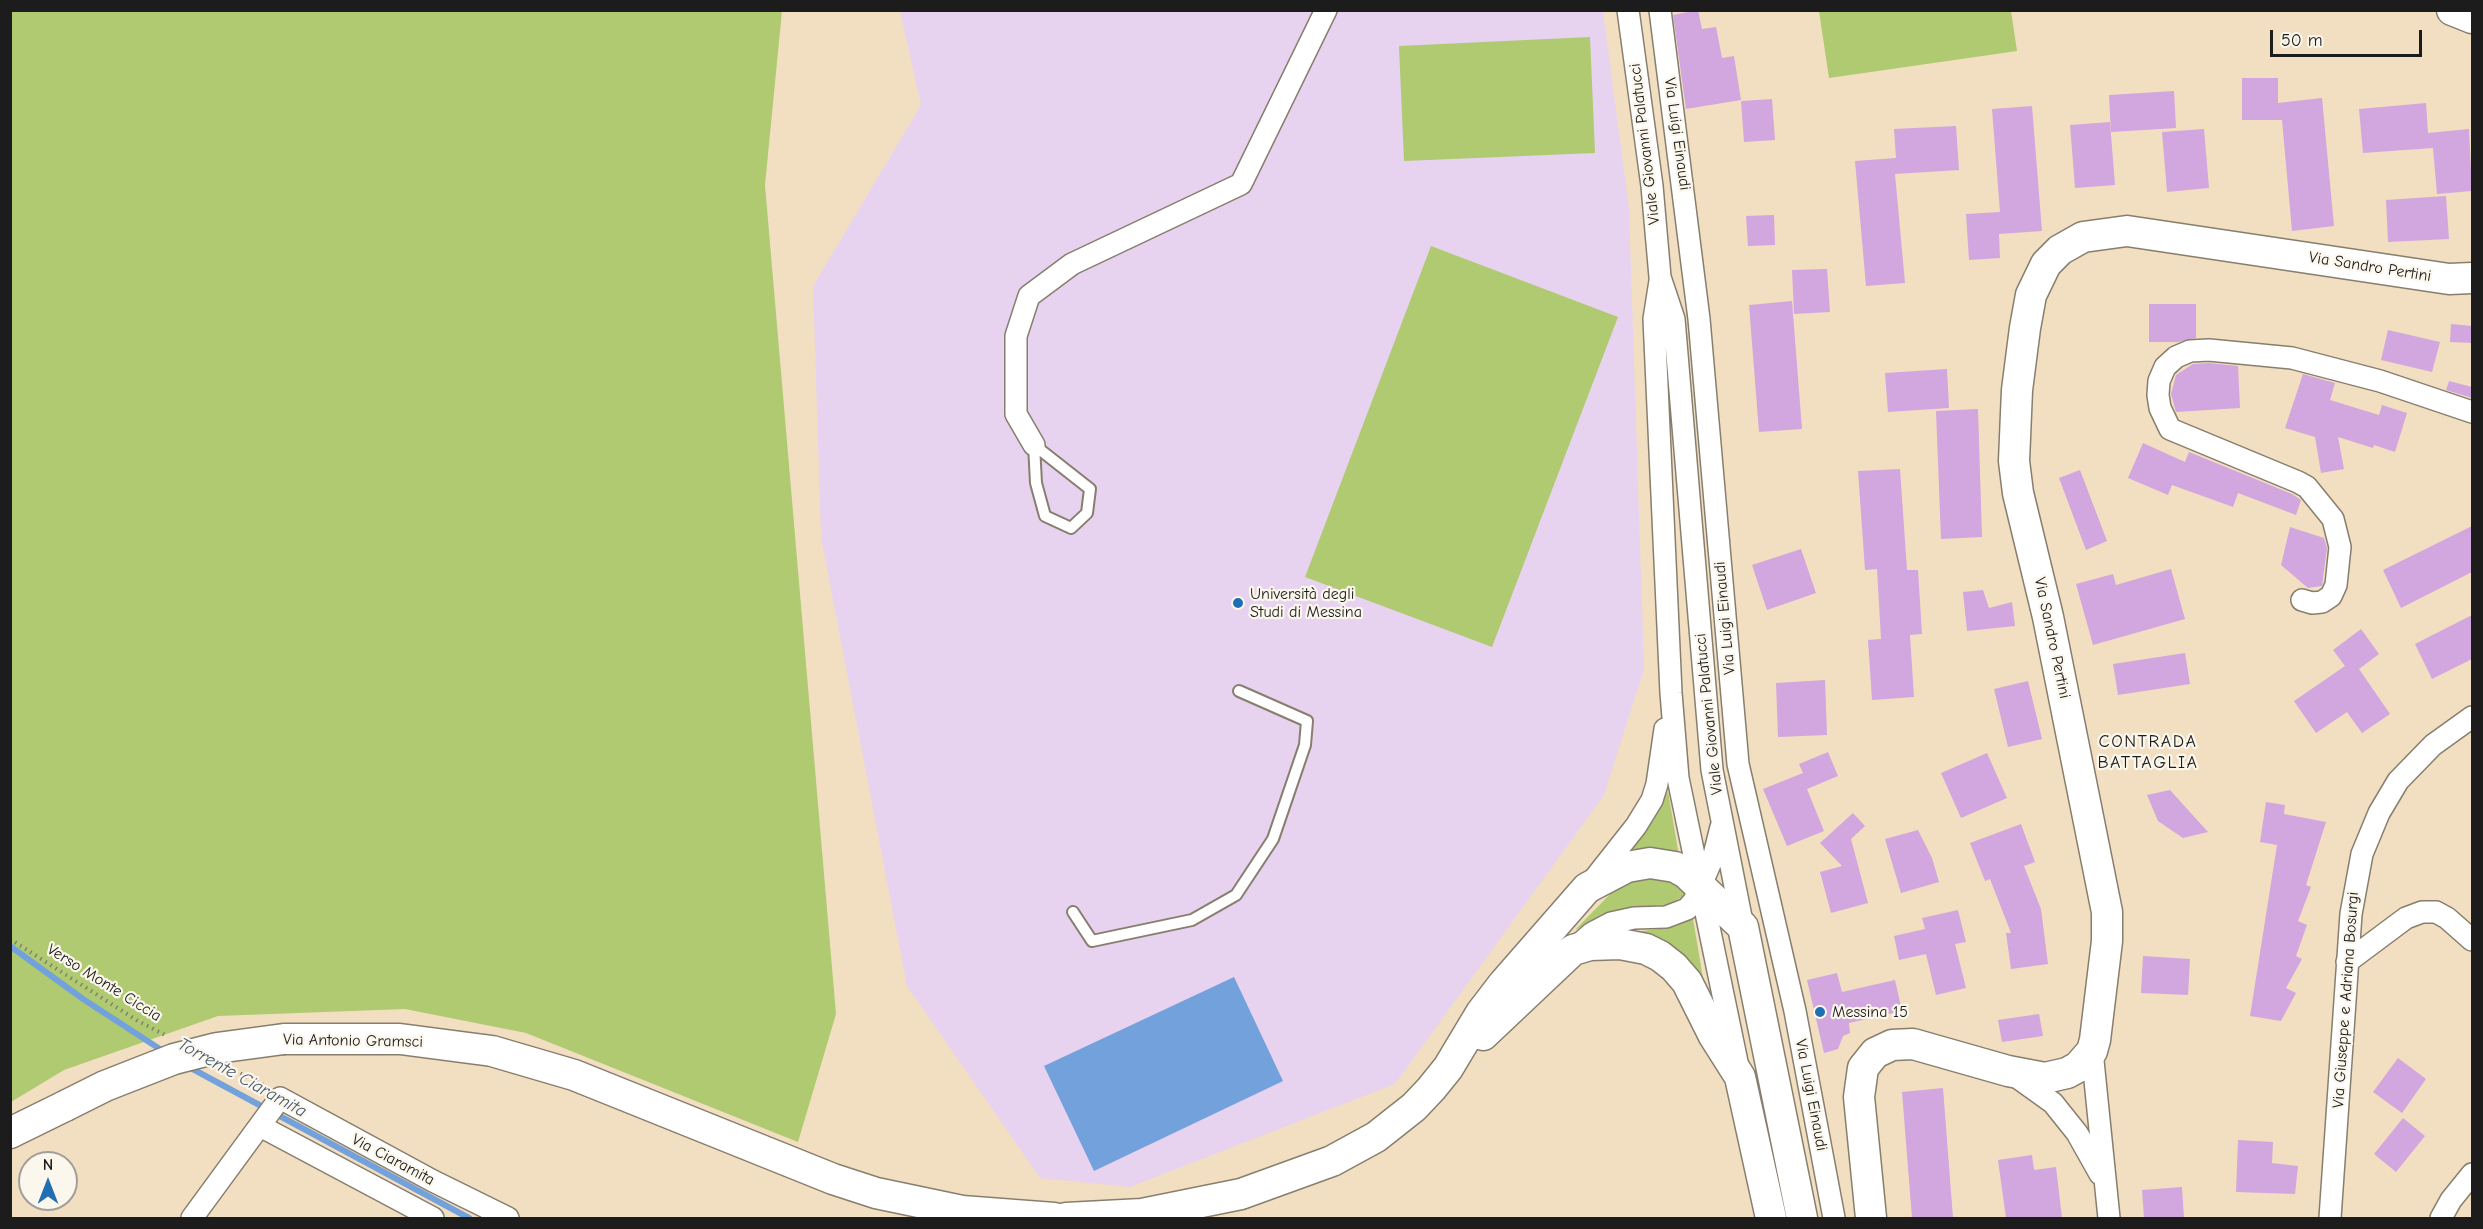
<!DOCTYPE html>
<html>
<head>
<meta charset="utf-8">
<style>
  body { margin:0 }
  #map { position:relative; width:2483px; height:1229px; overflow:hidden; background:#f2dfc1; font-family:"Comic Neue",sans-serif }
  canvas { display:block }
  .frame { position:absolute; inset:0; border:12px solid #1c1c1c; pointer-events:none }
  .north { position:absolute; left:18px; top:1151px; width:60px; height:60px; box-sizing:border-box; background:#fbf7ec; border:2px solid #a29f99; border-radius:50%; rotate:0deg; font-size:16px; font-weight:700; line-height:24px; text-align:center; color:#1c1c1c }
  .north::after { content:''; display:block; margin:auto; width:21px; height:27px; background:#1f6fb2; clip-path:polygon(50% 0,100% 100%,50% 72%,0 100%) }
  .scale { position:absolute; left:2270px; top:30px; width:152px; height:27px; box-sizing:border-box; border:3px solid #1c1c1c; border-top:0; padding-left:8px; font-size:18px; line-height:21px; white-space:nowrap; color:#1c1c1c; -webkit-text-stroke:4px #fbf7ec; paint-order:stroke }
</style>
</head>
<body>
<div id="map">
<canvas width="2483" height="1229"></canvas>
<div class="frame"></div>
<div class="north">N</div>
<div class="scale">50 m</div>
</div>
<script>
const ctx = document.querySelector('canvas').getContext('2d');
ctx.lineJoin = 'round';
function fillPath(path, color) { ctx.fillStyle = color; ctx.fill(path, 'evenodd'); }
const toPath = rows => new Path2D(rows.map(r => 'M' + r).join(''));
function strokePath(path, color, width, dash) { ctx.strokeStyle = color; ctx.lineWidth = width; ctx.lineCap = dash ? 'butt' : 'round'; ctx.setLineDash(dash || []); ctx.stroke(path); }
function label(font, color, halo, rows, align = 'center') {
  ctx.font = font + ' "Comic Neue",sans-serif'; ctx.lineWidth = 4.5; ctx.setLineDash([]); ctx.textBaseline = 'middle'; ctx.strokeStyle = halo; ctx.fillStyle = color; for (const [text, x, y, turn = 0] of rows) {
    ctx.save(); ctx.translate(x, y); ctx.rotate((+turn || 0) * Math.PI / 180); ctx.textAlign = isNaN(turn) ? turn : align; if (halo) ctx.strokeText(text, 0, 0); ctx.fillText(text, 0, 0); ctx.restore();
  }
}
fillPath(toPath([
  [900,11,1603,11,1629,209,1644,669,1604,795,1395,1084,1130,1187,1040,1178,907,986,821,537,813,286,921,105]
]), '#e7d2ef');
fillPath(toPath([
  [10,11,782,11,765,185,836,1014,798,1142,526,1033,405,1009,218,1016,64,1070,11,1102],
  [1819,11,2011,11,2017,51,1829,78],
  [1590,37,1595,153,1404,161,1399,46],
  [1431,246,1618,317,1492,647,1305,577],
  [1668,791,1679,856,1630,853,1656,816],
  [1644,876,1675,879,1688,893,1671,904,1617,910,1575,930,1614,890],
  [1693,919,1704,984,1634,932,1673,927]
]), '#afca70');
fillPath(toPath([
  [1234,977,1283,1081,1094,1171,1044,1066]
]), '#73a1dc');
strokePath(toPath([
  [10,946,83,999,166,1053],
  [187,1066,469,1218]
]), '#73a1dc', 6);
fillPath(toPath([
  [1698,10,1702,29,1716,27,1722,58,1734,56,1741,100,1686,109,1673,15],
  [2242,78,2278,78,2278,103,2322,98,2334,226,2292,231,2282,120,2242,120],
  [2174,91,2176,128,2111,132,2109,95],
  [1772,99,1775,140,1744,142,1741,101],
  [2426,103,2428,133,2469,129,2472,191,2437,194,2433,148,2363,153,2359,109],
  [2032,106,2042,231,1999,234,2000,258,1969,260,1966,214,2000,212,1992,109],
  [2110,122,2115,185,2075,188,2070,125],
  [1956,126,1959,170,1895,174,1905,283,1866,286,1855,161,1896,158,1894,129],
  [2204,129,2209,188,2167,192,2162,132],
  [2446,196,2449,239,2388,242,2386,200],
  [1774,215,1775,245,1748,246,1746,216],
  [1827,269,1830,312,1794,314,1792,270],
  [1792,301,1802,429,1759,432,1749,305],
  [2149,304,2196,304,2196,338,2178,342,2149,342],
  [2451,324,2472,326,2472,343,2450,342],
  [2388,330,2440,342,2432,372,2381,360],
  [2209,363,2238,366,2240,408,2176,412,2171,394,2176,375,2193,364],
  [1947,369,1949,408,1888,412,1885,373],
  [2303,374,2335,383,2330,400,2379,415,2382,405,2407,413,2395,452,2374,445,2373,448,2338,437,2344,469,2321,473,2315,437,2285,428],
  [2449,381,2472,387,2472,398,2446,390],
  [1978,409,1982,537,1941,539,1936,411],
  [2143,443,2185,462,2189,452,2292,494,2301,500,2296,515,2238,493,2233,507,2172,485,2168,495,2128,478],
  [1900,469,1907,570,1918,570,1922,634,1910,635,1914,697,1872,700,1868,640,1881,639,1877,569,1865,570,1858,471],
  [2080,470,2107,541,2086,550,2059,478],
  [2472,526,2472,572,2401,608,2383,570],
  [2290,527,2324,538,2327,548,2322,586,2308,588,2281,565],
  [1801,549,1816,593,1767,610,1752,565],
  [2171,569,2185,619,2093,645,2076,584,2113,574,2116,585],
  [1983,590,1989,608,2012,602,2015,626,1967,631,1963,592],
  [2472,615,2472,659,2432,679,2415,644],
  [2361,629,2379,654,2359,669,2390,714,2362,733,2347,712,2316,733,2294,701,2345,666,2333,650],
  [2185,653,2190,684,2118,695,2113,664],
  [1825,680,1827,735,1778,737,1776,683],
  [2028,681,2042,739,2008,747,1994,689],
  [1828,752,1838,776,1807,789,1824,831,1787,846,1763,789,1803,773,1799,764],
  [1987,753,2007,798,1961,818,1941,773],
  [2170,790,2208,832,2183,838,2158,821,2147,795],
  [2266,802,2285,805,2284,814,2326,822,2306,885,2311,887,2298,921,2307,925,2296,956,2302,959,2286,988,2296,993,2281,1021,2250,1016,2277,845,2260,842],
  [1853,813,1865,826,1851,839,1868,903,1831,913,1820,872,1842,866,1820,843],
  [2021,824,2035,862,2024,866,2041,909,2048,964,2011,969,2006,933,2011,933,1990,879,1985,881,1970,843],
  [1918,830,1932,858,1939,882,1901,893,1885,839],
  [1958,910,1966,942,1955,944,1966,988,1936,995,1926,954,1899,960,1894,936,1925,929,1922,918],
  [2143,956,2190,959,2188,995,2141,993],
  [1837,973,1842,992,1895,980,1902,1011,1849,1023,1850,1033,1843,1036,1838,1049,1824,1053,1807,980],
  [2039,1014,2043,1036,2002,1042,1998,1020],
  [2398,1058,2426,1079,2402,1113,2373,1092],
  [1943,1088,1953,1218,1912,1218,1902,1092],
  [2403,1118,2425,1136,2396,1172,2374,1154],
  [2238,1140,2273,1142,2272,1163,2298,1166,2295,1194,2236,1192],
  [2032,1155,2034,1170,2056,1167,2062,1218,2006,1218,1998,1160],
  [2182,1187,2184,1218,2144,1218,2142,1190]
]), '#d2a6de');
const lane = toPath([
  [1034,445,1090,489,1087,513,1071,528,1045,516,1036,483,1034,445],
  [1073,912,1092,941,1192,920,1236,895,1273,839,1305,745,1307,721,1239,691]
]);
const street = toPath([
  [1628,10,1652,186,1660,277,1674,319,1712,770,1743,927],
  [1660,10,1699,319,1738,764,1795,1011,1834,1218],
  [1660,281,1654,319,1671,693,1678,778,1737,1062],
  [1034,445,1016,414,1016,336,1029,296,1072,264,1241,184,1326,10],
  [2302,600,2312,603,2322,602,2331,596,2336,585,2340,547,2333,519,2307,487,2298,482,2170,429,2160,408,2158,395,2159,381,2165,367,2176,357,2190,351,2209,350,2292,358,2380,381,2472,412],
  [1591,883,1636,826,1652,800,1657,784,1665,729],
  [1576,947,1592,933,1611,923,1634,918,1666,917,1687,909,1694,901,1714,855,1721,827],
  [2347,962,2406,918,2422,912,2436,912,2447,918,2472,940],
  [2092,1051,2109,1218],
  [2014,1075,2053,1103,2077,1133,2100,1174],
  [262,1127,433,1218],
  [192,1218,280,1098,433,1181,508,1218],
  [2330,1218,2351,914,2362,854,2379,813,2398,781,2433,745,2472,717],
  [2441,1218,2451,1200,2472,1174]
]);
const secondary = toPath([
  [2452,10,2472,18],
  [1483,1035,1573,950,1590,945,1620,944,1646,949,1660,956,1674,967,1687,982,1714,1036,1740,1077,1771,1218],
  [284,1039,400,1039,492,1051,574,1075,833,1179,876,1193,962,1211,1054,1218],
  [10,1133,65,1106],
  [1066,1218,1142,1214,1241,1194,1332,1161,1376,1137,1414,1107,1431,1089,1448,1068,1481,1013,1504,983,1587,888,1627,867,1650,863,1675,867,1686,873,1743,927,1802,1218],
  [1871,1218,1859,1097,1863,1068,1875,1053,1892,1045,1913,1044,2008,1071,2045,1078,2067,1073,2078,1067,2092,1051,2095,1040,2107,941,2107,912,2048,617,2018,493,2014,461,2017,390,2025,328,2031,295,2046,264,2060,250,2083,237,2127,231,2449,279,2472,278]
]);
strokePath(lane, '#877e6e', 14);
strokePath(street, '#877e6e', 24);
strokePath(secondary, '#877e6e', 33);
strokePath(toPath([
  [10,939,138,1021,167,1036],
  [235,1071,266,1086]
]), '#877e6e', 4, [1.5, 4.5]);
strokePath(lane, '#fff', 10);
strokePath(street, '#fff', 21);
strokePath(secondary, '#fff', 30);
const secondaryBridge = toPath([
  [65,1106,105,1086,174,1059,217,1048,284,1039]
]);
strokePath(secondaryBridge, '#877e6e', 33, []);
strokePath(secondaryBridge, '#fff', 30);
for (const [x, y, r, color] of [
  [1238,603,6,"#1f6fb2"],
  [1820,1012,6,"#1f6fb2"]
]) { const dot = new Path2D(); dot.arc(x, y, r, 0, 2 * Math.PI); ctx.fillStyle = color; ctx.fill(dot); strokePath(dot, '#fbf7ec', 2); }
label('16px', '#1c1c1c', '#fbf7ec', [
  ["Via Luigi Einaudi",1677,134,82],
  ["Viale Giovanni Palatucci",1645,144,-97],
  ["Via Sandro Pertini",2370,267,9],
  ["Via Luigi Einaudi",1725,618,-95],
  ["Via Sandro Pertini",2052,638,78],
  ["Viale Giovanni Palatucci",1709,714,-96],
  ["Verso Monte Ciccia",104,983,32],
  ["Via Giuseppe e Adriana Bosurgi",2346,1000,-86],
  ["Via Antonio Gramsci",353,1041,1],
  ["Via Luigi Einaudi",1811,1095,79],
  ["Via Ciaramita",393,1160,28]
]);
label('16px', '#1c1c1c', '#fbf7ec', [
  ["Università degli",1250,594],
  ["Studi di Messina",1250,612],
  ["Messina 15",1832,1012]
], 'left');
ctx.letterSpacing = '1.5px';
label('18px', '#1c1c1c', '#fbf7ec', [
  ["CONTRADA",2148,742],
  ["BATTAGLIA",2148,763]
]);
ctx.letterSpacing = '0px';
label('italic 18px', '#435872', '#fbf7ec', [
  ["Torrente Ciaramita",242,1078,29]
]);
</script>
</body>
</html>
